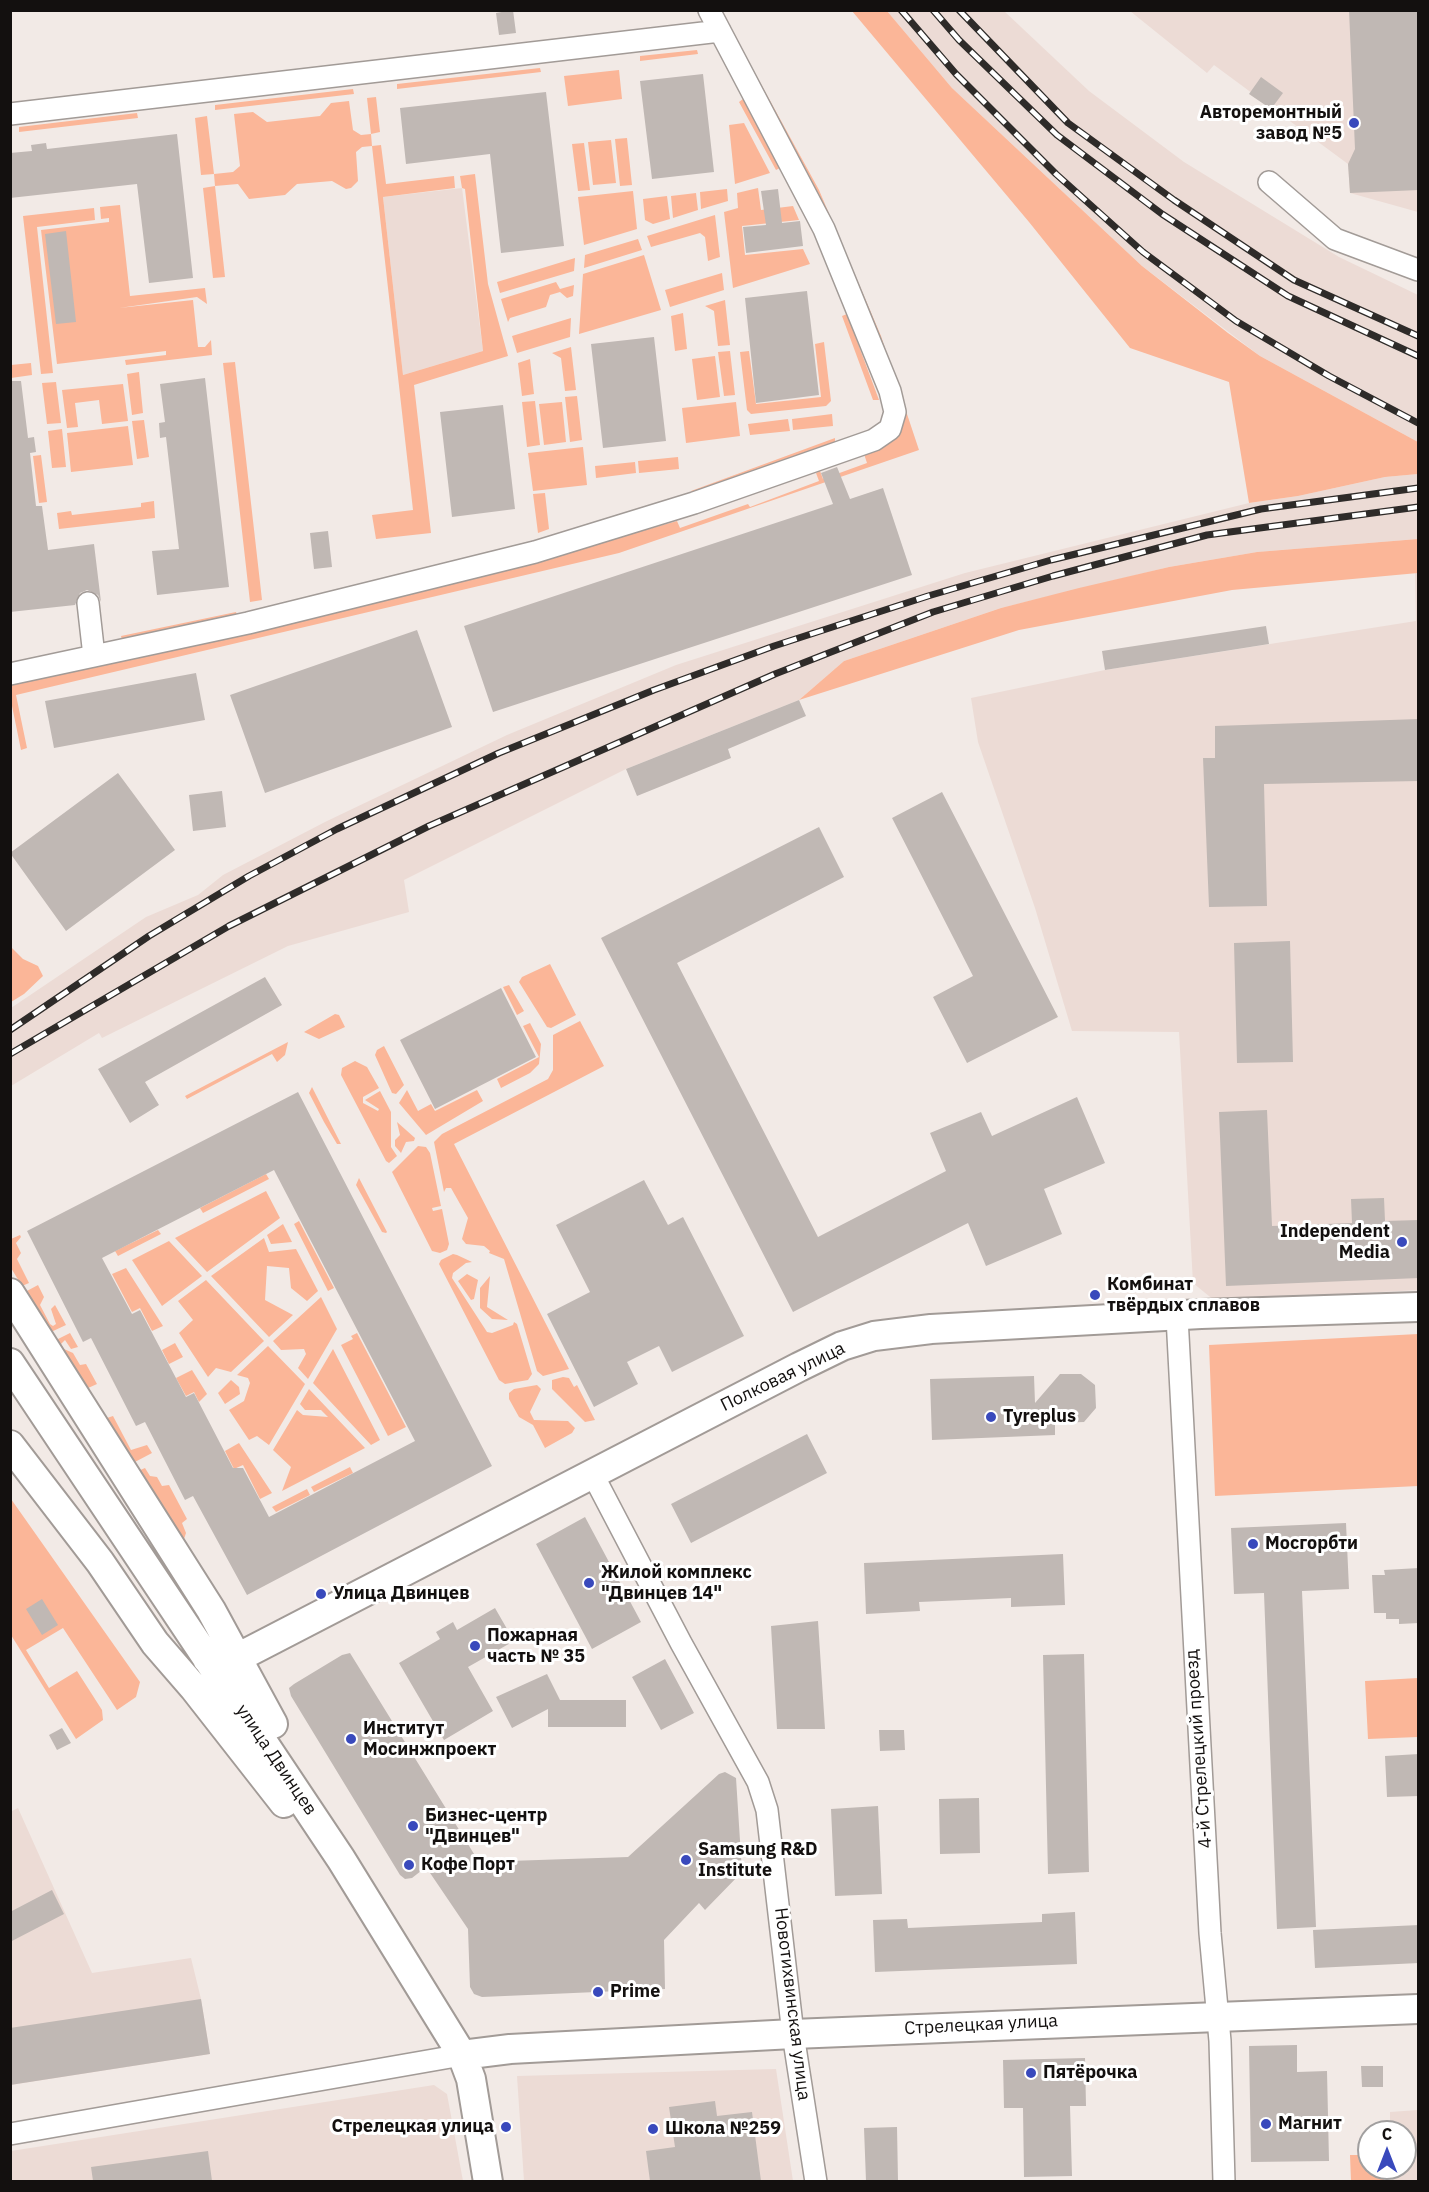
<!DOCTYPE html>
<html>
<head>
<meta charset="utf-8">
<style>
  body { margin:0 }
  #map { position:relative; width:1429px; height:2192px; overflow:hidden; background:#f2eae6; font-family:"IBM Plex Sans",sans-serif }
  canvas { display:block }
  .frame { position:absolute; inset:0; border:12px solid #13100f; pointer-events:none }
  .north { position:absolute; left:1357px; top:2120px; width:60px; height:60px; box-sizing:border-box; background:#fff; border:2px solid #a19f9f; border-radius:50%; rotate:0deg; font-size:16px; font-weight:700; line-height:24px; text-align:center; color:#13100f }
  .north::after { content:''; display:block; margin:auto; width:21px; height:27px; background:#3949bc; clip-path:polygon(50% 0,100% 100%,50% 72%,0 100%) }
</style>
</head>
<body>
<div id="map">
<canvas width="1429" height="2192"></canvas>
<div class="frame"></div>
<div class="north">С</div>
</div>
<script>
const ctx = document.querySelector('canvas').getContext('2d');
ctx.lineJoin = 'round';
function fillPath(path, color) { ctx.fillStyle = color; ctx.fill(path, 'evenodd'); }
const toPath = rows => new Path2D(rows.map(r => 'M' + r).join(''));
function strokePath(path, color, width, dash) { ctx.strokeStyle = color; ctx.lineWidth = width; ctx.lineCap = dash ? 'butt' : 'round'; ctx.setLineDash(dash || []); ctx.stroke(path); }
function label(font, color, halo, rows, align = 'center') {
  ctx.font = font + ' "IBM Plex Sans",sans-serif'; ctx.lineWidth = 6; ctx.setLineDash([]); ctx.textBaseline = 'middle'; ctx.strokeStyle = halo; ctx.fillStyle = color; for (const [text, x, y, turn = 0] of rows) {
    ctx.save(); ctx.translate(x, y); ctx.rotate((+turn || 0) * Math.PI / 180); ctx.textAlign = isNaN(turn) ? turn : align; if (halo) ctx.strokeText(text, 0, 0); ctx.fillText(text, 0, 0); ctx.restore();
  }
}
fillPath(toPath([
  [887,11,1004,11,1089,91,1184,162,1339,257,1418,295,1418,442,1260,356,1142,266,952,88],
  [1130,11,1418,11,1418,212,1350,193,1348,164,1214,65,1207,73],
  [462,188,483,351,403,375,383,197],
  [1418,474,1418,539,1257,552,1169,567,1001,608,844,661,799,700,626,769,404,880,409,912,288,946,102,1038,99,1033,11,1086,11,1008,146,917,198,895,223,875,325,822,507,735,676,665,965,573,1249,503,1298,496,1385,477],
  [1415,573,1418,573,1418,1290,1215,1301,1193,1283,1179,1032,1072,1031,1035,908,978,742,971,698,1105,670,1416,621],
  [18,1808,92,1973,191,1958,201,1999,210,2054,11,2085,10,1812],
  [776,2069,793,2181,524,2181,517,2076],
  [434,2085,447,2094,463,2181,11,2182,11,2151],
  [1418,2110,1418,2181,1392,2181,1391,2168,1405,2168,1405,2132,1390,2132,1390,2112]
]), '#ecdbd5');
fillPath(toPath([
  [852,11,887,11,952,88,1142,266,1228,333,1260,356,1418,442,1418,474,1385,477,1298,496,1249,503,1229,382,1130,348,1029,222],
  [734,35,819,190,881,336,919,450,619,553,16,695,27,748,21,750,11,701,10,684,359,607,504,570,677,521,680,528,748,504,750,507,819,481,816,473,820,471,823,479,867,463,864,454,897,430],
  [697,50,698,54,640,61,640,56],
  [540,68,541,72,397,89,397,84],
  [619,70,622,99,568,106,564,76],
  [353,89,354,94,215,110,215,105],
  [376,97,380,132,371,134,367,98],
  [743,99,780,168,776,170,739,102],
  [349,101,353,130,361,135,371,134,372,146,381,145,386,184,454,176,455,188,383,197,403,375,483,351,465,189,462,188,460,176,475,174,488,284,508,356,414,385,431,533,376,539,372,515,413,510,372,146,362,147,356,152,358,181,351,188,346,189,332,181,297,184,285,195,249,199,238,184,215,186,225,277,213,278,203,188,215,186,214,174,201,175,195,118,207,116,214,174,233,172,240,166,234,114,253,112,267,122,320,116,331,103],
  [137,113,138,118,19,132,19,127],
  [744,123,770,173,735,184,729,125],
  [627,138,632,185,620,186,615,139],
  [611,140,616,183,593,185,588,142],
  [584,143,590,190,578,191,572,144],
  [758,188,761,210,793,206,799,220,742,226,745,255,803,249,810,264,733,288,724,212,738,208,737,193],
  [727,189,728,201,701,209,700,192],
  [633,191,637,229,584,245,578,197],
  [696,193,698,210,673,218,671,196],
  [667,196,670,219,653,224,645,220,643,199],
  [120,205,130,296,205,288,207,304,197,297,119,308,193,300,198,347,205,347,211,340,212,355,126,365,125,360,166,355,166,351,57,364,41,230,109,222,109,218,101,219,100,207],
  [94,208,95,220,37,227,53,373,41,374,23,216],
  [715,215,720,257,708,261,705,237,700,233,651,247,647,236],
  [638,239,642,250,584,268,585,255],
  [644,255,661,310,579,334,583,274],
  [575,258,574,271,500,293,497,282],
  [722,273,724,290,670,307,665,290],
  [556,282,560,289,574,285,573,296,567,298,560,292,550,295,546,307,510,318,508,322,501,299],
  [725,300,730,345,718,346,714,311,705,306],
  [683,313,687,349,675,351,671,316],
  [847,314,879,400,873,400,842,316],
  [571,318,570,337,517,353,512,336],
  [824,342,831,401,826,406,751,414,747,410,740,352,749,351,756,404,821,397,815,344],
  [571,347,576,390,565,391,561,358,552,353],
  [730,351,735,395,724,396,718,352],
  [715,356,720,397,697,400,692,359],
  [530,359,534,394,522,396,518,363],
  [235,362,262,600,250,602,223,363],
  [31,363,32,375,11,378,11,365],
  [139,372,143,413,132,415,127,374],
  [56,382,61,423,47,424,42,383],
  [123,384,128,421,102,424,99,400,75,403,78,427,67,428,62,390],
  [577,396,582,440,570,442,565,397],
  [535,401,540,445,527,447,522,402],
  [562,402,566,442,544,445,539,404],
  [736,402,740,436,686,443,682,408],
  [832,414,833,426,793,430,792,419],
  [788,419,790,431,750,435,748,424],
  [144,420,149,457,137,459,132,421],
  [128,426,133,465,71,472,67,433],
  [62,429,66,467,52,468,48,431],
  [835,438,835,442,692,495,691,491],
  [583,447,587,485,533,491,528,453],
  [41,455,47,502,39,503,33,456],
  [678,457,679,469,639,473,638,461],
  [635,462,636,473,596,478,595,466],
  [545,493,549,529,538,533,533,494],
  [154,501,155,518,59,529,57,513,71,511,72,515,141,507,141,503],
  [1418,539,1418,573,1232,590,1019,630,799,700,844,661,1001,608,1079,588,1169,567,1257,552],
  [236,612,237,615,122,640,121,636],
  [10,946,23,959,38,966,43,976,24,994,11,1002],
  [550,964,576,1015,551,1028,547,1027,519,982,522,977],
  [509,985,524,1011,517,1015,503,987],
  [335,1014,339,1015,345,1027,319,1039,304,1032],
  [580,1021,604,1066,454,1144,569,1369,543,1376,537,1371,504,1259,489,1253,490,1251,484,1246,466,1244,462,1239,468,1218,451,1188,446,1188,444,1192,434,1142,442,1134,548,1079,553,1070,553,1035],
  [530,1023,541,1044,539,1064,530,1073,501,1088,497,1079,539,1057,523,1026],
  [288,1042,285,1055,277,1062,272,1054,187,1099,185,1096],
  [384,1046,404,1085,396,1094,392,1093,375,1055,377,1050],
  [355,1061,367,1067,379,1088,363,1097,363,1103,378,1111,379,1109,365,1100,380,1091,391,1112,391,1147,397,1156,389,1163,386,1161,341,1075,342,1068],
  [312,1087,314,1091,341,1144,337,1144,324,1122,309,1093],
  [407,1090,418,1111,431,1104,435,1111,477,1090,483,1101,426,1135,399,1103],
  [397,1122,415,1138,414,1141,406,1142,401,1153,395,1146,395,1140,400,1135],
  [418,1146,426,1147,430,1153,441,1206,432,1208,433,1211,442,1209,449,1244,447,1250,440,1253,432,1251,392,1172],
  [266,1174,269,1179,203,1213,200,1208],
  [359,1178,387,1232,386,1233,382,1232,356,1185],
  [266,1191,280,1218,207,1272,175,1238],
  [299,1221,334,1288,328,1291,294,1224],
  [283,1224,292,1242,271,1244,267,1235],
  [158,1230,161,1234,118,1256,115,1251],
  [20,1235,21,1237,16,1243,21,1253,17,1259,29,1283,22,1286,11,1268,11,1239],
  [264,1238,269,1252,296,1249,318,1291,307,1301,291,1288,289,1268,267,1266,265,1300,293,1315,269,1337,211,1276],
  [169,1241,202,1276,162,1306,132,1260],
  [453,1254,457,1255,472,1262,466,1263,453,1273,452,1278,487,1332,492,1333,513,1325,514,1322,517,1324,532,1374,528,1380,505,1384,499,1380,439,1264,441,1260],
  [126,1268,163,1326,152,1331,140,1308,132,1312,112,1274],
  [467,1274,478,1280,474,1299,471,1300,458,1281],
  [490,1276,487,1307,508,1320,492,1319,480,1308,480,1288],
  [206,1280,264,1341,231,1372,216,1368,208,1377,179,1333,193,1320,178,1301],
  [38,1285,44,1297,40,1305,50,1324,53,1326,56,1324,51,1309,55,1305,66,1325,51,1332,25,1292],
  [321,1297,337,1329,308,1379,298,1368,306,1354,304,1349,281,1350,273,1341],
  [70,1333,78,1347,71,1349,65,1340,61,1344,64,1349,73,1353,80,1365,86,1364,97,1384,86,1389,56,1340],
  [357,1333,406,1427,388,1436,341,1345,353,1339,351,1336],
  [1418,1334,1418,1486,1215,1496,1209,1345],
  [175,1343,183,1357,169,1364,162,1350],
  [268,1346,305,1384,269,1445,257,1436,249,1440,229,1410,244,1401,250,1383,248,1378,237,1375],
  [333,1349,380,1440,371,1445,313,1383],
  [192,1370,207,1394,199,1402,194,1392,186,1396,176,1378],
  [563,1377,569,1378,574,1387,577,1385,595,1420,585,1422,552,1389,552,1380],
  [231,1380,239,1387,240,1394,225,1404,218,1393],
  [537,1385,541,1389,530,1412,534,1420,568,1421,575,1428,572,1433,545,1448,533,1425,519,1417,509,1399,509,1393,514,1389],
  [309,1389,365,1448,282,1491,291,1467,273,1450,297,1410,303,1415,328,1417,321,1410,305,1410,300,1404],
  [96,1404,107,1418,113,1416,131,1450,147,1445,152,1453,133,1463],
  [239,1443,272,1493,260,1499,243,1465,234,1469,225,1451],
  [350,1467,353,1473,314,1492,311,1487],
  [145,1468,150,1476,157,1477,162,1486,169,1485,187,1519,182,1523,186,1533,183,1542,138,1471],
  [307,1489,310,1495,276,1512,272,1507],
  [11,1499,140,1682,136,1697,117,1710,63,1628,26,1650,49,1688,77,1671,102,1710,103,1720,76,1739,11,1635],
  [1418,1678,1418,1737,1368,1739,1365,1681],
  [1350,2155,1369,2155,1369,2168,1384,2168,1384,2181,1351,2181]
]), '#fbb698');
fillPath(toPath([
  [513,10,516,33,499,35,496,13],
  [1349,10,1419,10,1419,190,1350,193,1348,164,1355,149],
  [703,74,714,172,652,179,640,81],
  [1261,77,1283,93,1271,109,1249,94],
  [546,92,564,246,501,253,490,154,406,164,400,108],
  [177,134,193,278,149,283,137,184,10,198,10,153,32,151,31,145,46,143,47,149],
  [778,189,782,223,800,221,803,246,746,253,743,227,766,225,761,191],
  [66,231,76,322,56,324,45,234],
  [807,291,819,395,756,403,745,298],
  [654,337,666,441,603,448,591,344],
  [205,378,229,587,157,595,152,551,179,549,166,437,160,438,159,423,165,422,160,384],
  [10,381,21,381,28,438,34,437,36,452,30,453,36,506,42,506,48,550,94,544,101,602,98,595,87,590,80,593,75,605,10,612],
  [503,405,515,509,452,517,440,412],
  [837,467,850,499,883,488,912,575,493,712,464,626,833,504,821,473],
  [328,531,332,567,314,569,310,533],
  [1266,626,1269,644,1105,670,1102,651],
  [417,630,452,727,265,793,230,695],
  [196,673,205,720,54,748,45,701],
  [799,700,806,716,728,749,731,758,637,796,626,769],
  [1419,719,1419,781,1264,784,1267,906,1209,907,1203,758,1215,758,1215,726],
  [118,773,175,850,66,931,10,853],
  [222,791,226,827,193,831,189,795],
  [942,792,1058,1017,967,1063,933,997,973,976,892,818],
  [819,827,844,877,677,963,818,1237,946,1171,930,1133,981,1112,992,1136,1077,1097,1105,1163,1044,1189,1062,1234,986,1266,968,1223,793,1312,601,938],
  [1290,941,1293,1062,1237,1063,1234,943],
  [265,977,282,1005,145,1082,159,1105,130,1123,98,1069],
  [501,988,536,1057,435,1109,400,1040],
  [298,1092,492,1466,247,1595,193,1496,185,1500,145,1422,136,1426,91,1338,83,1342,27,1231],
  [274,1170,415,1441,269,1517,243,1468,233,1468,194,1393,186,1397,140,1310,132,1314,102,1258],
  [1267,1110,1272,1226,1352,1223,1351,1199,1384,1198,1385,1221,1419,1220,1419,1278,1226,1286,1219,1112],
  [644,1180,668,1225,683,1217,744,1336,672,1372,659,1346,627,1362,638,1384,594,1407,547,1314,590,1292,556,1225],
  [1060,1374,1081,1374,1095,1385,1096,1408,1084,1422,1055,1423,1055,1435,932,1440,930,1379,1034,1376,1035,1403],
  [807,1434,827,1473,691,1543,671,1504],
  [585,1517,641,1622,592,1649,536,1544],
  [1346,1523,1349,1589,1302,1591,1316,1927,1277,1929,1264,1593,1234,1594,1231,1528],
  [1063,1554,1065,1605,1011,1607,1011,1598,919,1602,920,1611,866,1614,864,1563],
  [1419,1568,1419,1623,1399,1624,1399,1619,1386,1619,1386,1613,1374,1613,1372,1575,1385,1575,1384,1570],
  [42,1599,58,1625,42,1635,26,1609],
  [495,1608,514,1641,468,1667,493,1711,444,1740,399,1663,440,1639,436,1632,453,1622,457,1630],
  [818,1621,825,1729,777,1729,771,1626],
  [350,1653,479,1862,628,1857,719,1774,725,1772,736,1778,742,1872,705,1910,699,1903,664,1940,665,1989,482,1997,474,1994,470,1987,468,1929,426,1867,412,1878,405,1879,400,1875,291,1696,289,1688,294,1684,342,1655],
  [1084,1654,1089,1872,1048,1874,1043,1655],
  [665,1659,694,1713,661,1730,632,1677],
  [547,1674,560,1700,626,1700,626,1727,548,1727,548,1709,512,1728,496,1697],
  [62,1728,71,1743,57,1750,49,1735],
  [879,1730,904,1730,905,1750,880,1751],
  [1419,1754,1419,1796,1387,1797,1385,1756],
  [979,1798,980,1853,940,1854,939,1799],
  [878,1806,882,1894,835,1896,831,1809],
  [52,1890,64,1914,10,1942,10,1912],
  [1075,1912,1077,1964,875,1972,873,1920,907,1919,908,1928,1042,1922,1042,1914],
  [1419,1925,1419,1963,1315,1968,1313,1930],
  [201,1999,210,2054,10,2085,10,2028],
  [1297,2045,1297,2072,1327,2071,1329,2161,1251,2162,1249,2046],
  [1085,2058,1086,2106,1070,2106,1072,2176,1024,2177,1023,2108,1004,2108,1003,2060],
  [1361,2066,1383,2066,1383,2087,1362,2087],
  [715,2101,717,2116,752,2112,761,2181,650,2181,646,2151,675,2147,669,2107],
  [897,2127,898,2181,866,2181,864,2128],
  [208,2151,212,2181,93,2181,91,2167]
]), '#c0b8b4');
const street = toPath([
  [10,114,720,31],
  [1269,182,1335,239,1418,270],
  [88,603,94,656],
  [10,674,248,623,535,552,694,503,874,440,890,429,895,412,890,391,824,229,709,10],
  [1177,1317,1210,1933,1220,2041,1224,2182],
  [592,1473,681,1643,758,1782,767,1810,793,2034,816,2182],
  [10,2134,462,2055]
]);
const secondary = toPath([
  [10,1293,211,1610,273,1724],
  [10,1363,341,1859,462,2055,471,2079,488,2182],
  [10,1445,100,1562,155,1643,194,1688,284,1803],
  [207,1659,217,1661,237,1658,799,1367,842,1346,874,1336,931,1329,1201,1314,1418,1307],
  [462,2055,510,2049,793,2034,1418,2009]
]);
strokePath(street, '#a29b97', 24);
strokePath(secondary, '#a29b97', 32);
strokePath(street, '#fff', 21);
strokePath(secondary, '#fff', 28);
const rail = toPath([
  [901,10,956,74,1056,174,1143,252,1236,321,1329,376,1418,423],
  [933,10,959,40,1057,135,1162,214,1288,296,1418,356],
  [959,10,1068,123,1174,200,1294,280,1418,336],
  [10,1030,149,936,249,876,337,829,499,753,654,690,774,646,928,596,1051,560,1261,509,1418,488],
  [10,1054,229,926,429,826,775,674,933,612,1053,576,1207,535,1418,507]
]);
strokePath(rail, '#2e2b29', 7);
strokePath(rail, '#fff', 4.5, [14]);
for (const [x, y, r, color] of [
  [1354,123,6,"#3949bc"],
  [1402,1242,6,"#3949bc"],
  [1095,1295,6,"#3949bc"],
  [991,1417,6,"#3949bc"],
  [1253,1544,6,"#3949bc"],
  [589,1583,6,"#3949bc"],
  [321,1594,6,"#3949bc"],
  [475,1646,6,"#3949bc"],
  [351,1739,6,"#3949bc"],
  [413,1826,6,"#3949bc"],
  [686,1860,6,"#3949bc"],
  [409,1865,6,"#3949bc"],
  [598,1992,6,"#3949bc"],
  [1031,2073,6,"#3949bc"],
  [1266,2124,6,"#3949bc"],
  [506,2127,6,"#3949bc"],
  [653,2129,6,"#3949bc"]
]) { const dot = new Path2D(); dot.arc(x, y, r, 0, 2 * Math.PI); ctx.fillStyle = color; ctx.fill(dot); strokePath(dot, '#fff', 2); }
label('bold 18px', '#13100f', '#fff', [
  ["Авторемонтный",1342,113,"right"],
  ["завод №5",1342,134,"right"],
  ["Independent",1390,1232,"right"],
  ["Media",1390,1253,"right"],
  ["Комбинат",1107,1285],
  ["твёрдых сплавов",1107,1306],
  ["Tyreplus",1003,1417],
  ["Мосгорбти",1265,1544],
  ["Жилой комплекс",601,1573],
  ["\"Двинцев 14\"",601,1594],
  ["Улица Двинцев",333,1594],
  ["Пожарная",487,1636],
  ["часть № 35",487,1657],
  ["Институт",363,1729],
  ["Мосинжпроект",363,1750],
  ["Бизнес-центр",425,1816],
  ["\"Двинцев\"",425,1837],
  ["Samsung R&D",698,1850],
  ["Institute",698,1871],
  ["Кофе Порт",421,1865],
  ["Prime",610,1992],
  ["Пятёрочка",1043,2073],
  ["Магнит",1278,2124],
  ["Стрелецкая улица",494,2127,"right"],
  ["Школа №259",665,2129]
], 'left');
label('18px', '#13100f', '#fff', [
  ["Полковая улица",783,1377,-26],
  ["4-й Стрелецкий проезд",1199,1749,-94],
  ["улица Двинцев",276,1760,56],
  ["Новотихвинская улица",792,2004,83],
  ["Стрелецкая улица",981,2025,-3]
]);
</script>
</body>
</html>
